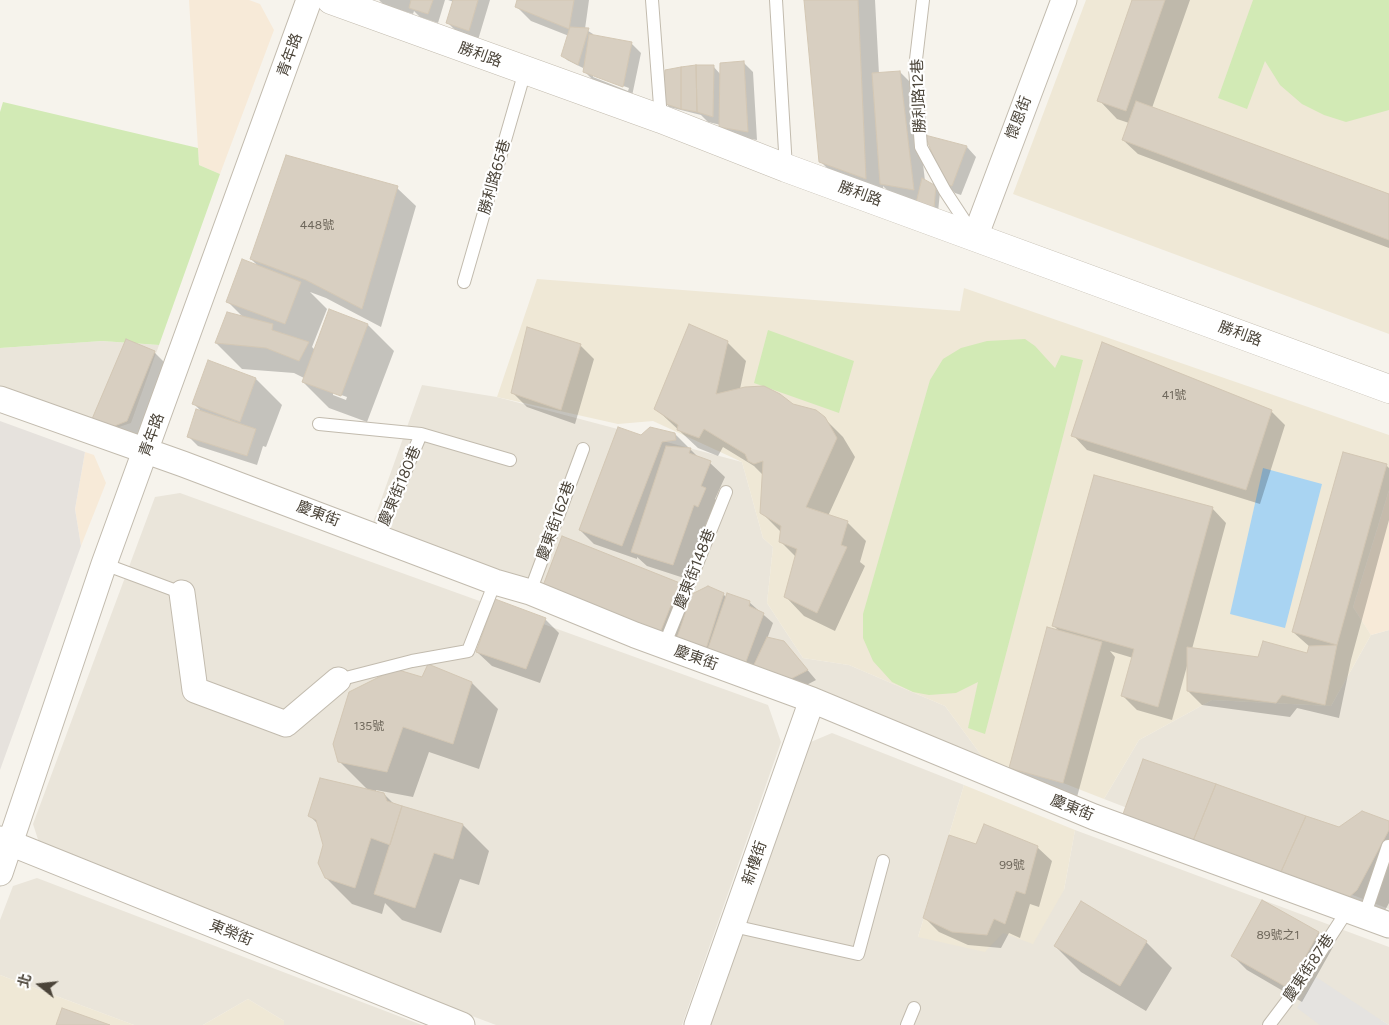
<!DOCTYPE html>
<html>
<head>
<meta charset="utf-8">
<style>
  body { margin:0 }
  #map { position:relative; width:1389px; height:1025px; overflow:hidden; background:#f6f3ec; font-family:Figtree,"Noto Sans TC",sans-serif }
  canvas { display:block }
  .north { position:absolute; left:15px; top:960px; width:50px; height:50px; -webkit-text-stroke:4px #fff; paint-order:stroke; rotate:286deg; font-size:14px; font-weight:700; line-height:20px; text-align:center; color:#4b4439 }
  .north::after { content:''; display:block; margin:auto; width:18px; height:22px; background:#4b4439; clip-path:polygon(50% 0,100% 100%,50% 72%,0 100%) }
</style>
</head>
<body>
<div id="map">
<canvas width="1389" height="1025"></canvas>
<div class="north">北</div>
</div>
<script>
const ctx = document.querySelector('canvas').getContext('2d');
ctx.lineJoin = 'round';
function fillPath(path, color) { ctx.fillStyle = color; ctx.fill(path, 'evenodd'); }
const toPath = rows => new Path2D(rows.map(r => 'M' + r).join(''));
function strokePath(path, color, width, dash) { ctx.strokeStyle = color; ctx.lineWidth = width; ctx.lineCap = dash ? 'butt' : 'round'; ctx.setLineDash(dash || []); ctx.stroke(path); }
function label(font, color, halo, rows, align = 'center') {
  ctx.font = font + ' Figtree,"Noto Sans TC",sans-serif'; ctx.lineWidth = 4.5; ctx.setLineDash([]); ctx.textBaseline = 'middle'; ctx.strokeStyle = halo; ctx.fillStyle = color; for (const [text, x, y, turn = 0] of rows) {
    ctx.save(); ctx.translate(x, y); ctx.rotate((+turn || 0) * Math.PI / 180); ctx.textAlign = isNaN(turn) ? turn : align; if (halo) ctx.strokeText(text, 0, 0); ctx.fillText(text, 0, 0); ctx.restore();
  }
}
fillPath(toPath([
  [102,341,159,345,131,423,101,433,0,395,0,348],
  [422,385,497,397,742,462,763,538,773,547,767,603,803,658,849,665,945,706,984,759,371,528],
  [180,493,768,705,781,742,682,1025,496,1025,43,855,33,824,155,497],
  [1389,630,1389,909,1104,799,1139,740,1212,700,1331,706,1371,635],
  [832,733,964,785,918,937,1003,933,1064,890,1075,830,1389,947,1389,1025,1381,1020,1320,1025,708,1025,806,744],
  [37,878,422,1025,284,1025,284,1021,248,999,203,1025,134,1025,0,975,0,920,13,886]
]), '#eae5da');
fillPath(toPath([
  [189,0,249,0,260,4,274,30,220,174,199,165],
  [85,452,94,455,106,483,81,546,75,509],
  [1389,490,1389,630,1371,635,1353,607]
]), '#f7ead8');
fillPath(toPath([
  [0,421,85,452,75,509,81,546,0,770]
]), '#e6e2dd');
fillPath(toPath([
  [1086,0,1389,0,1389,334,1013,194],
  [537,279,960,311,964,288,1389,435,1389,490,1353,607,1371,635,1331,706,1212,700,1139,740,1104,799,1063,783,984,759,945,706,849,665,803,658,767,603,773,547,763,538,742,462,653,421,618,424,497,397],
  [964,785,1075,830,1064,890,1033,944,1003,933,985,952,918,937],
  [0,975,134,1025,0,1025],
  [248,999,284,1021,284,1025,203,1025]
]), '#efe8d6');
fillPath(toPath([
  [1253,0,1389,0,1389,110,1346,122,1324,115,1302,104,1280,85,1265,61,1247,109,1218,98],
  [3,102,198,148,199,165,220,174,159,345,102,341,0,348,0,112],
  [768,330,854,361,839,413,754,383],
  [1025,339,1035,346,1055,368,1061,355,1083,360,985,734,968,728,978,682,956,693,929,695,913,692,892,682,873,661,863,638,863,614,930,380,943,359,961,348,987,341]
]), '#d2eab5');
fillPath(toPath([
  [1316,977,1381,1020,1389,1025,1320,1025,1297,1008]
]), '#e5e3e0');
fillPath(toPath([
  [1263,468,1322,484,1285,628,1230,614]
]), '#a9d4f2');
fillPath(toPath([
  [379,0,445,0,438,23,420,17,414,11,413,14,384,5],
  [448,0,490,0,478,40,457,32,448,23,454,2],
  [519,0,589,0,585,29,593,34,592,36,631,43,641,53,632,96,594,81,585,72,586,64,583,68,567,60,563,55,569,36,531,21,517,7],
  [593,75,629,88,628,91,593,77],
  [805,0,875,0,879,74,900,72,914,86,925,181,940,192,938,212,895,198,883,186,884,197,839,180,820,161],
  [1134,0,1190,0,1152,108,1389,196,1389,248,1138,154,1123,140,1129,123,1117,119,1099,100],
  [744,63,753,72,757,140,730,136,721,125,708,122,701,115,669,107,665,102,713,66,721,75],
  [927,137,967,147,976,157,961,195,955,193,945,183],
  [397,188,416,206,381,327,326,298,310,292,327,309,312,347,315,350,368,325,394,351,367,422,329,408,303,382,304,378,294,373,242,369,216,343,244,318,228,302,259,267,251,259],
  [333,392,347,397,346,400,333,395],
  [727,342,746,361,740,389,792,405,824,418,843,437,855,457,828,516,847,522,866,541,860,562,865,566,835,631,804,616,786,597,796,557,780,541,781,532,762,513,764,476,754,466,723,447,718,456,698,448,655,408],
  [580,345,594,359,575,424,527,407,512,392],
  [154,352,180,378,153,447,93,418],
  [209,362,256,379,282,405,266,447,263,446,257,465,198,446,189,437,203,413,194,404],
  [1271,411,1285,425,1260,504,1087,450,1073,435],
  [675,434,700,459,710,463,725,477,715,499,719,503,713,520,708,519,687,579,647,566,637,557,637,559,594,544,580,530,641,436],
  [1386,465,1389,468,1389,520,1351,660,1339,718,1297,708,1290,717,1202,705,1188,691,1187,666,1172,720,1137,710,1123,696,1133,658,1110,651,1115,657,1077,797,1024,782,1010,768,1060,632,1054,626,1212,508,1226,523,1192,649,1259,658,1308,655,1310,647,1293,632],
  [679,584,692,597,723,594,727,598,749,602,773,623,767,639,784,642,816,680,797,690,556,605],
  [545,619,559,633,540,683,492,666,477,652],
  [423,679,472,683,498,709,479,769,429,752,413,797,376,790,376,792,384,794,395,805,463,825,489,851,479,885,460,879,441,933,402,920,385,903,382,914,352,904,326,878,324,845,319,825,310,816,368,790,340,762],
  [1125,813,1339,829,1389,823,1389,903,1382,916,1151,840],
  [976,845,1037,847,1052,861,1039,907,1030,904,1020,938,1009,933,1001,948,968,945,939,932,925,918],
  [1263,902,1319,933,1333,947,1302,1002,1247,970,1233,956],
  [1146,942,1172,968,1146,1011,1081,972,1055,946]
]), '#0003');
const building = toPath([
  [411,0,433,0,428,14,409,8,411,0],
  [453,0,478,0,469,31,446,23,453,0],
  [517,0,574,0,569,29,515,7,517,0],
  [804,0,858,0,866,179,819,162,804,0],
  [1132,0,1165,0,1126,111,1097,101,1132,0],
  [570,27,589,28,578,65,561,56,570,27],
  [589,34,632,42,623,87,583,72,589,34],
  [744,61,748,132,719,127,720,63,744,61],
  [696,65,714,65,713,117,697,112,696,65],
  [696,65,697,112,681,109,681,67,696,65],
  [681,67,681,109,663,103,665,70,681,67],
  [900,71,914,190,880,184,872,73,900,71],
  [1136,101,1389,194,1389,240,1122,140,1136,101],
  [925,135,967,146,952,186,944,184,925,135],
  [286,155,398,186,362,309,306,280,250,259,286,155],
  [922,178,936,186,934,208,916,203,922,178],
  [242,259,301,282,285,324,226,302,242,259],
  [329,309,368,324,341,396,302,382,329,309],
  [227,312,273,324,272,330,309,342,299,361,266,348,215,343,227,312],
  [689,324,728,341,716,394,745,387,764,386,780,394,793,404,816,410,825,417,837,438,806,507,848,521,841,545,847,547,817,613,784,597,797,549,779,542,781,526,760,513,763,461,754,464,748,461,745,454,704,429,699,438,677,430,678,425,654,409,689,324],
  [527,327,581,344,561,410,511,393,527,327],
  [126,339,155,351,127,421,112,427,92,419,126,339],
  [1102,342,1272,410,1246,490,1071,436,1102,342],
  [208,360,256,378,240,422,192,404,208,360],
  [196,409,256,429,247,456,187,437,196,409],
  [618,427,641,435,650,427,675,433,676,440,662,442,622,546,579,530,618,427],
  [666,446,691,448,689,453,711,461,701,486,706,488,698,507,694,505,673,565,631,552,666,446],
  [1343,452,1387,464,1337,645,1292,632,1343,452],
  [1094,475,1213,507,1158,707,1121,696,1134,649,1052,626,1094,475],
  [562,536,680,583,658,638,541,591,562,536],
  [708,586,724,593,706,649,676,640,692,594,708,586],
  [727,593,750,601,749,606,764,613,744,667,706,654,727,593],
  [495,599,546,618,526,669,476,652,495,599],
  [1047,627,1102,642,1063,783,1009,768,1047,627],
  [767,637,784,641,808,670,787,681,751,671,767,637],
  [1263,641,1307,653,1309,646,1337,645,1325,705,1282,695,1276,703,1187,691,1187,647,1258,657,1263,641],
  [428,664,472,682,453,744,403,727,387,772,338,762,333,744,349,692,395,669,422,677,428,664],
  [1143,759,1216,784,1193,841,1123,814,1143,759],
  [320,778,384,793,387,801,402,806,390,845,371,838,355,888,325,878,318,863,323,845,316,820,308,816,320,778],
  [1216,784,1306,816,1280,874,1193,841,1216,784],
  [402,806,463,824,453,859,434,853,415,908,374,894,402,806],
  [1362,811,1389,821,1389,830,1357,890,1347,899,1280,874,1306,816,1339,827,1362,811],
  [984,824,1038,846,1025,894,1016,891,1005,924,994,919,987,935,952,932,923,918,949,835,976,844,984,824],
  [1262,900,1319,932,1288,988,1231,956,1262,900],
  [1081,901,1147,941,1120,986,1054,946,1081,901],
  [62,1008,110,1025,56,1025,62,1008]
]);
fillPath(building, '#d8cfc1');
strokePath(building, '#d3c7b4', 1);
const service = toPath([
  [652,0,661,119],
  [776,0,786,168],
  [923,0,915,68,921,147,945,191,972,232],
  [464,282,525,71],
  [319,424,421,434,510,460],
  [378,537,421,434],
  [104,564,182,593],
  [530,592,583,449],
  [664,646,726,492],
  [338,680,412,661,468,651,495,582],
  [733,926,858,954,883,861],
  [907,1025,914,1008],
  [1269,1025,1297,988,1347,911,1367,908,1388,846]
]);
const minor = toPath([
  [975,237,1064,0],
  [0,399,183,464,495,582,530,592,635,635,812,700,1094,817,1389,925],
  [182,593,195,690,286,724,338,680],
  [0,839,462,1025],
  [0,873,104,564,309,0],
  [697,1025,812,700]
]);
const tertiary = toPath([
  [331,0,661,119,786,168,1389,389]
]);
strokePath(service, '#c2bbae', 14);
strokePath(minor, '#c2bbae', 27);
strokePath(tertiary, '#c2bbae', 29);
strokePath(service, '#fff', 12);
strokePath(minor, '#fff', 25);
strokePath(tertiary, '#fff', 28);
label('12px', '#6e675b', null, [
  ["448號",317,225],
  ["41號",1174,395],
  ["135號",369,726],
  ["99號",1012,865],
  ["89號之1",1278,935]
]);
label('15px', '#4b4439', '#fff', [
  ["青年路",290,55,-70],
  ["勝利路",480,55,20],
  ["勝利路12巷",919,96,-92],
  ["懷恩街",1019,118,-69],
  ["勝利路65巷",495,177,-74],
  ["勝利路",860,194,20],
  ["勝利路",1240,334,20],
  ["青年路",152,435,-70],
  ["慶東街180巷",400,486,-67],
  ["慶東街",318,514,21],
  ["慶東街162巷",556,521,-70],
  ["慶東街148巷",695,569,-68],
  ["慶東街",696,658,20],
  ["慶東街",1072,808,22],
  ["新樓街",755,863,-71],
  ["東榮街",231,933,22],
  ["慶東街87巷",1309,968,-56]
]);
</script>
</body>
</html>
